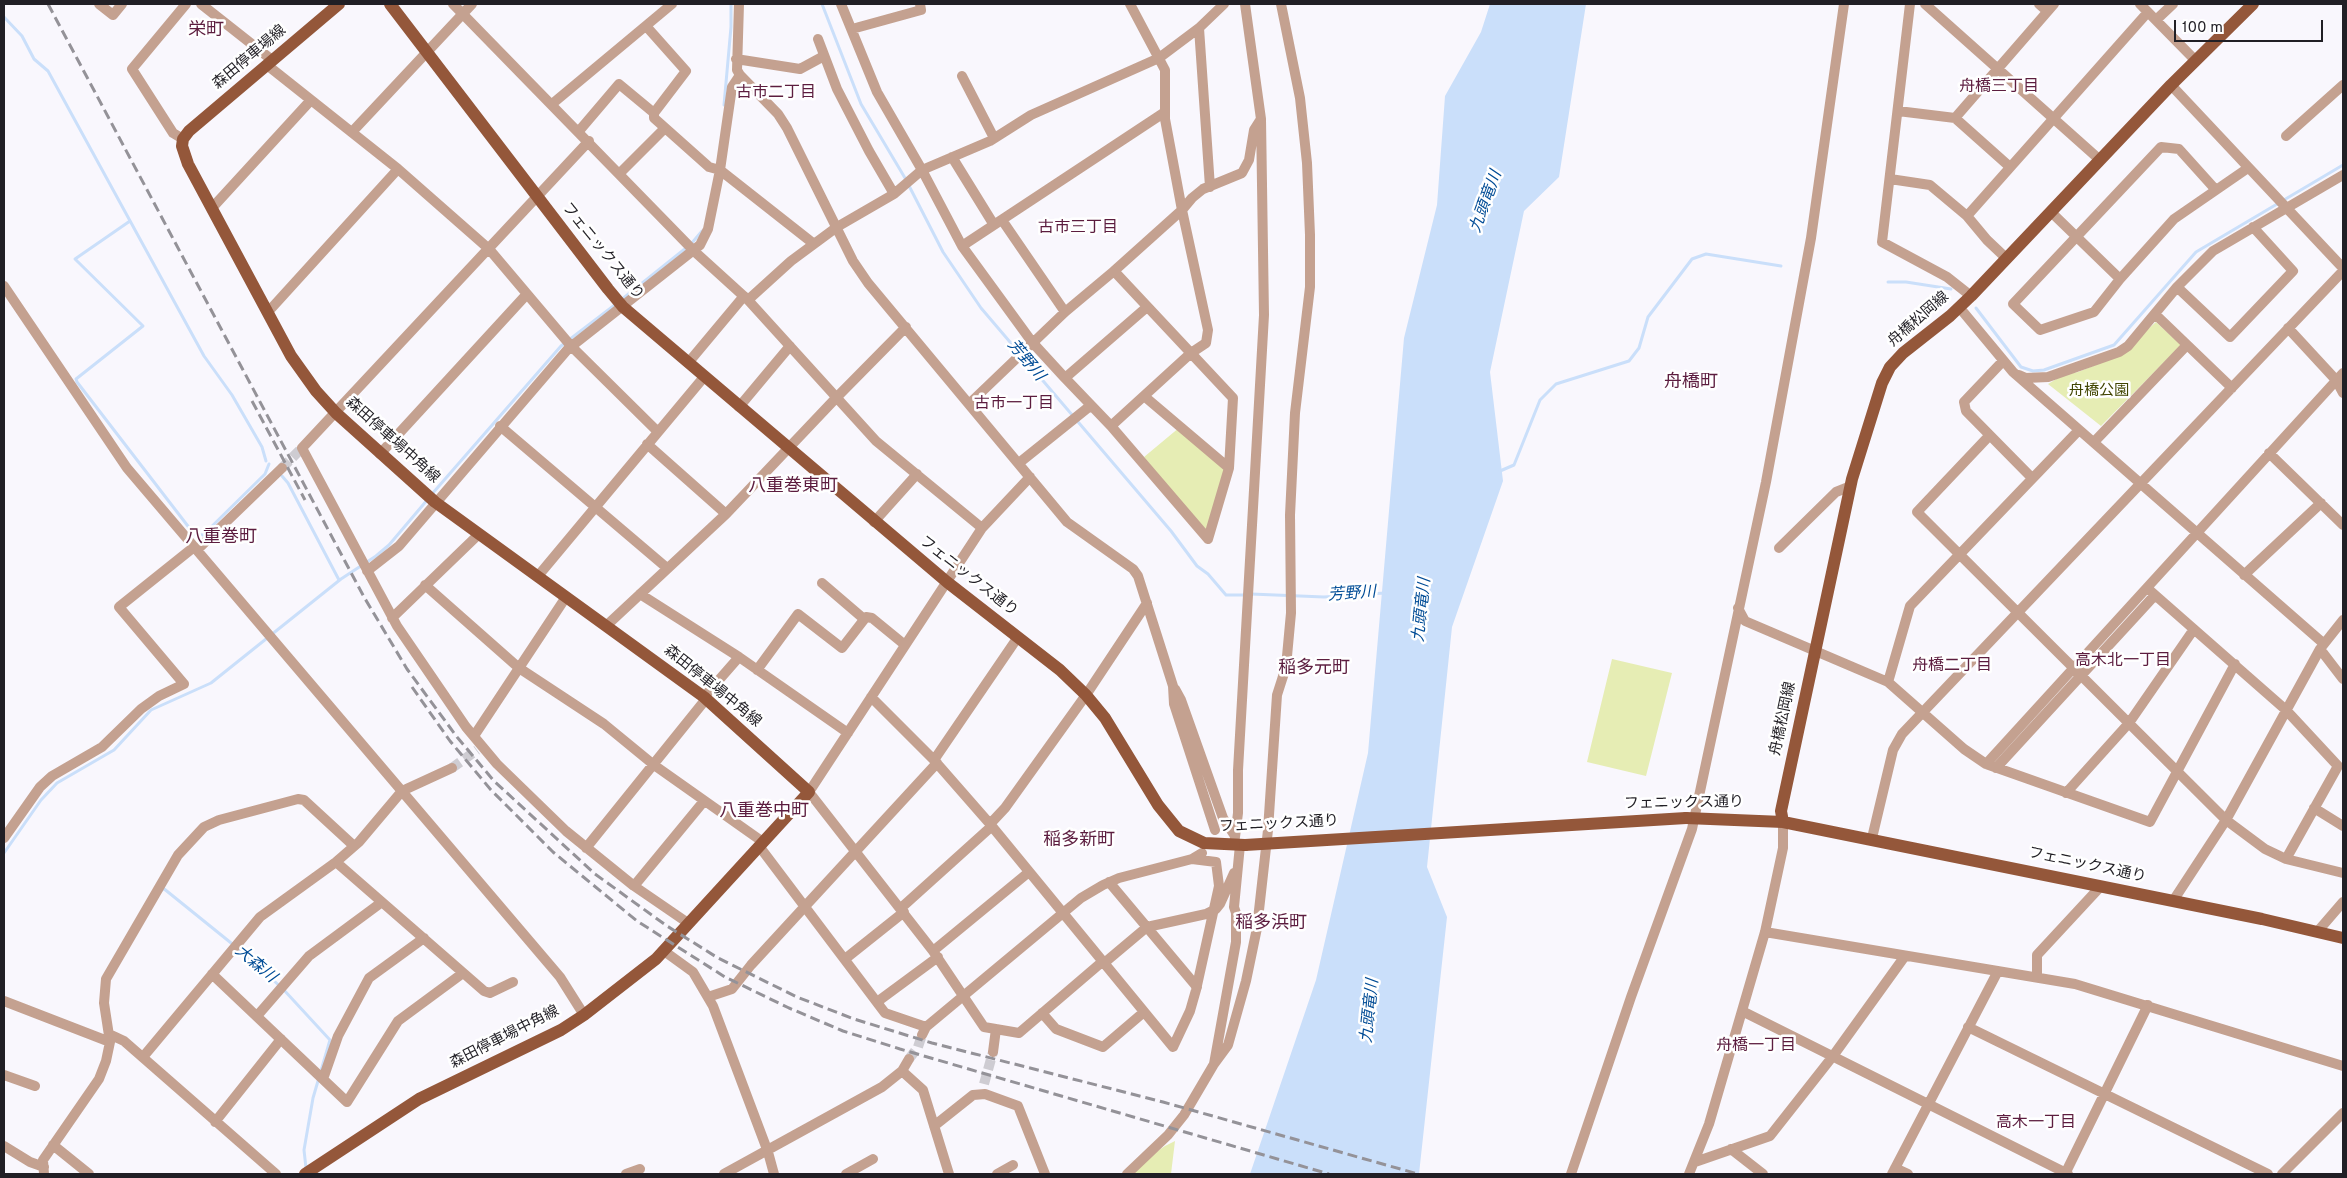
<!DOCTYPE html>
<html>
<head>
<meta charset="utf-8">
<style>
  body { margin:0 }
  #map { position:relative; width:2347px; height:1178px; overflow:hidden; background:#f9f7fd; font-family:Overpass,sans-serif }
  canvas { display:block }
  .frame { position:absolute; inset:0; border:5px solid #211f25; pointer-events:none }
  .scale { position:absolute; left:2174px; top:20px; width:149px; height:22px; box-sizing:border-box; border:2px solid #211f25; border-top:0; padding-left:6px; font-size:15px; line-height:18px; white-space:nowrap; color:#211f25; -webkit-text-stroke:4px #fff; paint-order:stroke }
</style>
</head>
<body>
<div id="map">
<canvas width="2347" height="1178"></canvas>
<div class="frame"></div>
<div class="scale">100 m</div>
</div>
<script>
const ctx = document.querySelector('canvas').getContext('2d');
ctx.lineJoin = 'round';
function fillPath(path, color) { ctx.fillStyle = color; ctx.fill(path, 'evenodd'); }
const toPath = rows => new Path2D(rows.map(r => 'M' + r).join(''));
function strokePath(path, color, width, dash) { ctx.strokeStyle = color; ctx.lineWidth = width; ctx.lineCap = dash ? 'butt' : 'round'; ctx.setLineDash(dash || []); ctx.stroke(path); }
function label(font, color, halo, rows, align = 'center') {
  ctx.font = font + ' Overpass,"Noto Sans JP",sans-serif'; ctx.lineWidth = 5; ctx.setLineDash([]); ctx.textBaseline = 'middle'; ctx.strokeStyle = halo; ctx.fillStyle = color; for (const [text, x, y, turn = 0] of rows) {
    ctx.save(); ctx.translate(x, y); ctx.rotate((+turn || 0) * Math.PI / 180); ctx.textAlign = isNaN(turn) ? turn : align; if (halo) ctx.strokeText(text, 0, 0); ctx.fillText(text, 0, 0); ctx.restore();
  }
}
fillPath(toPath([
  [2156,322,2181,345,2101,426,2048,384,2063,375,2078,372,2118,356],
  [1180,427,1229,468,1207,537,1144,457],
  [1612,659,1672,673,1646,776,1587,762],
  [1175,1141,1171,1174,1124,1174,1165,1146]
]), '#e6edb4');
fillPath(toPath([
  [1490,4,1586,4,1559,177,1524,211,1490,372,1503,481,1452,627,1427,867,1447,917,1419,1174,1250,1174,1316,980,1368,753,1404,338,1437,205,1445,96,1481,32]
]), '#cadffa');
strokePath(toPath([
  [822,4,861,104,905,178,943,252,981,308,1171,531,1197,566,1208,574,1226,595,1245,595],
  [4,17,22,36,34,59,48,71,204,356,232,395,262,447,266,461],
  [724,105,731,27,731,4],
  [130,221,75,259,143,326,76,379,77,382,194,534,203,535,265,474,269,464],
  [1888,282,1906,282,1951,289],
  [621,300,691,244,702,231],
  [1976,308,2021,367,2033,371,2044,370,2114,345,2196,252,2343,165],
  [1500,471,1514,465,1540,400,1556,384,1629,361,1639,348,1648,317,1692,259,1706,254,1781,266],
  [282,476,288,483,339,580],
  [432,494,561,346,616,304],
  [1251,594,1324,597,1385,593],
  [4,853,41,800,57,783,114,750,151,710,211,683,341,579,376,556,389,545,428,499],
  [162,890,163,888,241,951,283,989,330,1040,313,1098,304,1150,306,1168]
]), '#cadffa', 3);
strokePath(toPath([
  [282,468,302,448],
  [452,768,477,750],
  [909,1059,918,1047,922,1035],
  [984,1084,993,1052]
]), '#ceccd2', 10, [10, 5]);
strokePath(toPath([
  [99,4,113,15,122,4],
  [201,4,272,60],
  [453,4,694,251,748,300,876,441,982,528],
  [739,4,737,70,740,75,778,114,787,128,853,261,868,283,1067,522,1133,569,1138,576,1173,686,1174,704,1215,830],
  [841,4,877,92,922,170,962,246,1032,342,1065,378],
  [1910,4,1882,242,1947,277,1971,296],
  [1925,4,2100,160],
  [2039,4,2047,11],
  [2140,4,2195,60],
  [2156,20,2173,4],
  [646,26,686,71,654,113,654,118,709,167,720,170,814,244],
  [1199,28,1210,187],
  [852,29,921,10,920,4],
  [818,39,837,89,869,151,894,194],
  [736,59,800,69,824,56],
  [267,65,398,169,489,249,571,346,658,432],
  [962,76,994,138],
  [2171,85,2343,268],
  [552,104,672,4],
  [1898,111,1955,118,2010,167],
  [1955,118,2054,4],
  [579,131,619,84,654,113],
  [352,132,472,4],
  [2286,136,2343,85],
  [183,139,173,133,132,69,186,4],
  [589,141,302,448,397,626,466,727,497,764,566,831,634,886,688,923],
  [952,157,994,225],
  [620,173,665,128],
  [1890,179,1930,185,1967,216,1987,240,2006,258],
  [2215,189,2179,149,2161,147,2013,304,2040,330,2094,312,2120,279,2174,219,2248,168],
  [212,208,311,100],
  [2051,212,2120,279],
  [1967,216,2148,12],
  [1002,220,1065,312],
  [962,246,1165,112],
  [1114,271,1233,398,1229,468,1208,539],
  [4,286,127,468,560,977,584,1015],
  [2177,287,2230,337,2293,271,2253,227],
  [748,300,791,261,837,227,894,194,922,170,990,141,1031,115,1159,58,1199,28,1224,4],
  [1147,307,1065,378,1111,426,1208,539],
  [1959,307,2013,372,2323,643],
  [268,312,398,169],
  [2155,314,2232,388],
  [2288,328,2336,380,2343,393],
  [2003,361,1964,402,1966,411,2032,478],
  [688,363,744,296],
  [2019,375,2026,378,2048,377,2119,352,2128,346,2177,287,2213,251,2343,175],
  [1144,396,1229,468],
  [970,403,1065,312,1114,271,1182,210,1192,198,1203,189,1242,173,1249,160,1254,130,1261,119],
  [739,407,790,346],
  [500,426,667,568],
  [1111,426,1191,353,1206,343,1208,330,1182,210,1165,119,1165,70,1130,4],
  [2079,430,1910,606,1888,682,1964,749,1986,764,2150,822,2235,664],
  [1989,436,1917,512,2226,820,2265,849,2286,859,2343,873],
  [2094,442,2187,345],
  [647,444,726,514],
  [2269,453,2343,525],
  [380,454,527,294],
  [1019,463,1090,406],
  [1030,477,982,528,809,792,933,951,984,1027,1019,1033,1102,962],
  [874,522,917,474],
  [1779,548,1836,492,1851,486],
  [197,550,282,468],
  [367,571,399,546,568,349,700,245,708,229,720,170,732,87,740,75],
  [2244,575,2321,503],
  [538,576,704,377],
  [822,583,864,619],
  [425,585,519,668,604,724,654,765,763,842],
  [2147,588,2286,710,2338,766,2286,859],
  [640,594,739,657,848,733],
  [1738,608,1745,621,1888,682],
  [392,618,479,534],
  [606,626,726,514,836,398,906,327],
  [2320,649,2343,679],
  [757,670,798,614,842,648,866,617,872,618,905,645],
  [1175,689,1181,700,1223,818,1235,836],
  [704,697,739,657],
  [871,697,934,760,990,824,1173,1047,1190,1011,1196,990,1219,886,1216,862,1192,859],
  [474,736,566,597],
  [934,760,1018,637],
  [1986,764,2343,373],
  [1996,768,2155,595],
  [2066,793,2129,723,2194,629],
  [2314,808,2343,826],
  [990,824,1005,808,1086,695,1147,603],
  [4,838,40,787,52,776,102,747,141,709,159,696,184,684,119,607,194,547],
  [1872,838,1893,750,1902,734,2343,271],
  [1234,845,1238,813,1238,770,1264,315,1261,119,1245,4],
  [759,846,885,1013,926,1027],
  [586,848,706,699],
  [336,862,484,991,490,993,513,982],
  [1109,882,1197,987],
  [634,886,704,801],
  [2173,901,2226,820,2320,649,2343,620],
  [901,908,992,826],
  [2318,931,2343,902],
  [1765,932,2075,984,2343,1066],
  [664,951,693,972,713,1006,768,1152,774,1174],
  [933,951,1029,872],
  [845,959,904,912],
  [1103,964,1147,927,1206,914,1216,909,1220,904,1234,873],
  [212,974,347,1102,398,1021,463,973],
  [2037,977,2037,955,2101,886],
  [708,997,732,989,751,965,937,763],
  [4,1001,110,1042],
  [877,1002,938,957],
  [1742,1011,2068,1174],
  [1042,1013,1056,1029,1103,1047,1144,1012],
  [257,1016,309,956,382,902],
  [1968,1027,2268,1174],
  [109,1034,124,1041,276,1174],
  [922,1035,926,1027,1081,898,1103,885,1119,878,1192,859,1202,853],
  [993,1052,996,1029],
  [143,1057,260,917,336,862,359,842,402,791,452,768],
  [909,1059,902,1071,923,1090,949,1174],
  [1214,1064,1228,1045,1246,981,1257,928,1268,830,1277,695,1286,667,1291,613,1290,515,1295,413,1310,287,1310,235,1307,163,1300,98,1281,4],
  [4,1075,35,1086],
  [323,1079,338,1036,369,978,424,938],
  [215,1122,281,1039],
  [934,1126,973,1095,985,1094,1018,1106,1045,1174],
  [53,1145,89,1174],
  [4,1146,30,1162,44,1167],
  [1731,1149,1763,1174],
  [1695,1162,1770,1136,1833,1056,1905,956],
  [1895,1168,1908,1174],
  [44,1174,43,1160,99,1079,106,1061,110,1042,104,1003,106,979,178,855,204,827,219,820,298,799,304,800,354,846],
  [626,1174,640,1169],
  [724,1174,882,1087,902,1071],
  [846,1174,873,1159],
  [997,1174,1013,1165],
  [1127,1174,1168,1135,1184,1115,1214,1064,1236,942,1236,913,1234,907,1240,845],
  [1571,1174,1631,997,1692,829,1766,482,1811,238,1844,4],
  [1689,1174,1709,1124,1765,932,1783,848,1783,822],
  [1892,1174,1998,971],
  [2065,1174,2148,1005],
  [2282,1174,2343,1113]
]), '#c4a190', 10);
strokePath(toPath([
  [390,4,608,289,623,307,947,582,1060,670,1086,695,1105,718,1158,805,1179,831,1204,843,1245,845],
  [1686,818,1783,822,2262,919,2343,938],
  [1783,822,1781,811,1852,479,1882,383,1890,367,1903,353,1950,316,1971,296,2171,85,2253,4],
  [305,1174,419,1099,561,1030,584,1015,656,959,809,792,704,697,435,502,336,413,316,391,291,356,188,164,182,146,183,139,189,131,339,4]
]), '#94573a', 12);
strokePath(toPath([
  [48,4,364,597,407,669,457,737,494,781,595,874,667,926,718,958,797,997,854,1019,932,1043,1163,1102,1418,1174],
  [252,401,305,500],
  [412,687,450,741,491,790,553,852,637,921,725,977,789,1008,843,1031,900,1049,1329,1174]
]), '#949298', 3, [10, 5]);
strokePath(toPath([
  [1245,845,1686,818]
]), '#94573a', 12);
label('15px', '#211f25', '#fff', [
  ["森田停車場線",250,58,-40],
  ["フェニックス通り",602,252,51],
  ["舟橋松岡線",1919,320,-41],
  ["森田停車場中角線",392,441,42],
  ["フェニックス通り",968,577,38],
  ["森田停車場中角線",712,687,39],
  ["舟橋松岡線",1784,719,-78],
  ["フェニックス通り",1684,804,-1],
  ["フェニックス通り",1279,825,-3],
  ["フェニックス通り",2087,866,12],
  ["森田停車場中角線",505,1038,-27]
]);
label('15px', '#424603', '#fff', [
  ["舟橋公園",2099,392]
]);
label('16px', '#5c1d3f', '#fff', [
  ["舟橋三丁目",1999,88],
  ["古市二丁目",776,94],
  ["古市三丁目",1078,229],
  ["古市一丁目",1014,405],
  ["高木北一丁目",2123,662],
  ["舟橋二丁目",1952,667],
  ["舟橋一丁目",1756,1047],
  ["高木一丁目",2036,1124]
]);
label('italic 16px', '#004c96', '#fff', [
  ["九頭竜川",1487,202,-70],
  ["芳野川",1025,361,50],
  ["芳野川",1352,595,-4],
  ["九頭竜川",1423,610,-84],
  ["大森川",255,965,40],
  ["九頭竜川",1371,1011,-84]
]);
label('18px', '#5c1d3f', '#fff', [
  ["栄町",206,31],
  ["舟橋町",1691,383],
  ["八重巻東町",793,487],
  ["八重巻町",221,538],
  ["稲多元町",1314,669],
  ["八重巻中町",764,812],
  ["稲多新町",1079,841],
  ["稲多浜町",1271,924]
]);
</script>
</body>
</html>
